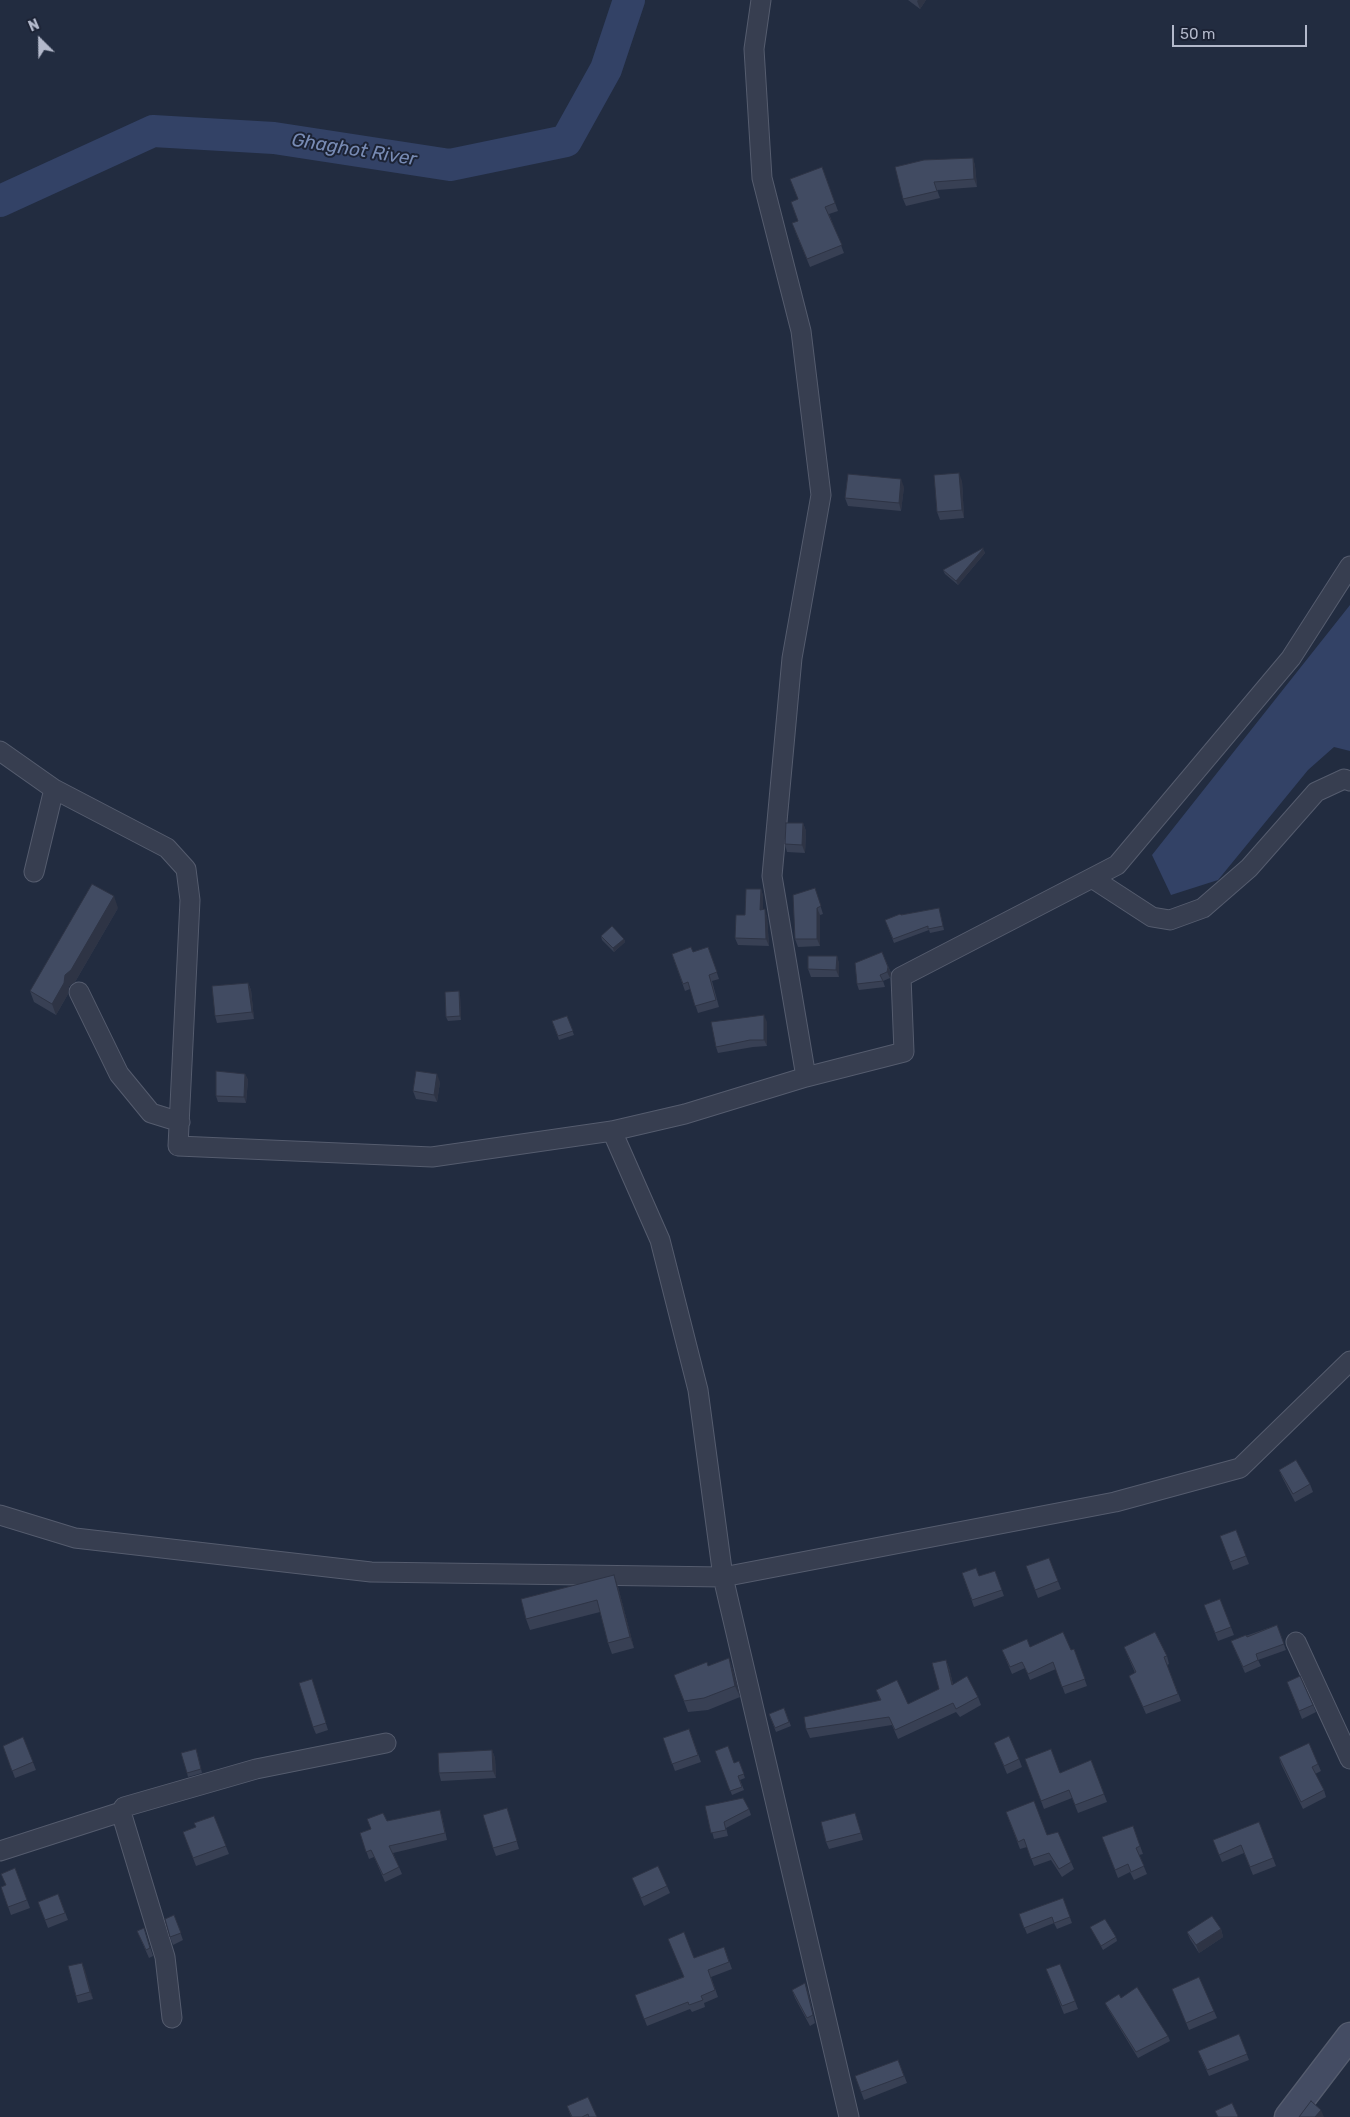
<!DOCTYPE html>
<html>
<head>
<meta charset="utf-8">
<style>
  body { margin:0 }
  #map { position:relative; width:1350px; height:2117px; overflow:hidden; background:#222c40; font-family:Rubik,sans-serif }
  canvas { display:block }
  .north { position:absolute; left:15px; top:15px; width:50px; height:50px; -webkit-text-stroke:4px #1c2335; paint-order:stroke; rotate:337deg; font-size:14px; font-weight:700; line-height:20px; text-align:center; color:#b3b9cb }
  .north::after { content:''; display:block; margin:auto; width:18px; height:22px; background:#b3b9cb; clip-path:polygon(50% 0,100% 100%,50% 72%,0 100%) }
  .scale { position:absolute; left:1172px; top:25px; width:135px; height:22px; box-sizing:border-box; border:2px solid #b3b9cb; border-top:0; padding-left:6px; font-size:15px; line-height:18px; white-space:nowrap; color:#b3b9cb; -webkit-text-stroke:4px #1c2335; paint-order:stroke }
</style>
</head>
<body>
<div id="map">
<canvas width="1350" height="2117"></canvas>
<div class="north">N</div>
<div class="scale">50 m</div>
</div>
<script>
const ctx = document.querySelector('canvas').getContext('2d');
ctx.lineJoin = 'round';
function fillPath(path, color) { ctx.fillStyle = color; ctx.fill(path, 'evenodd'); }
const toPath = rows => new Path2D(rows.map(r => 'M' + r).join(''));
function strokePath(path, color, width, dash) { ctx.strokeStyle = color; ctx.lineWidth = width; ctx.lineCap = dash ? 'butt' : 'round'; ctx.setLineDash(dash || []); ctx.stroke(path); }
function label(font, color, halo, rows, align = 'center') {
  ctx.font = font + ' Rubik,sans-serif'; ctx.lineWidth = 4; ctx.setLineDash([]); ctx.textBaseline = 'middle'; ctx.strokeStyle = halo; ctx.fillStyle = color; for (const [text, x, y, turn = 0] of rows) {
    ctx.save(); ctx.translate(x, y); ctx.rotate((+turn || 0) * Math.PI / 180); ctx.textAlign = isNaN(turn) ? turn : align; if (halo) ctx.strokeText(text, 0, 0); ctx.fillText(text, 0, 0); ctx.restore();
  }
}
fillPath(toPath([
  [1350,605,1350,751,1334,747,1308,770,1218,880,1171,895,1152,855]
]), '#334266');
strokePath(toPath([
  [0,201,153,131,274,138,450,165,566,141,606,69,629,0]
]), '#334266', 32);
const street = toPath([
  [0,751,54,789,167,848,186,869,190,900,178,1146,432,1157,612,1131,685,1114,806,1077,772,876,792,658,821,495,801,331,762,178,754,49,761,0],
  [34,872,54,789],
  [1092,878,1152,917,1170,920,1203,908,1249,868,1316,792,1344,779,1350,781],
  [79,992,119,1074,151,1113,180,1122],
  [806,1077,904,1052,901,977,1117,865,1291,658,1350,566],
  [612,1131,660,1240,698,1390,723,1577,849,2117],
  [0,1515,75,1538,371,1572,723,1577,1115,1502,1240,1468,1350,1361],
  [1296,1642,1350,1759],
  [121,1812,165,1957,172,2018],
  [0,1851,121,1812,124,1807,256,1769,386,1743]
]);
const secondary = toPath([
  [1288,2117,1350,2036]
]);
strokePath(street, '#555c6e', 21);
strokePath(secondary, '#555c6e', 29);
strokePath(street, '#373e50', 19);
strokePath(secondary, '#444c63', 26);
fillPath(toPath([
  [908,0,926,0,920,9],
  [973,158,975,166,977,187,937,190,940,198,906,206,903,199],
  [822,167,838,211,829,214,844,253,810,267,795,231,798,221,798,199],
  [962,481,964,518,940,520,937,512],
  [904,487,901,511,848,506,845,498],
  [983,549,985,553,958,585,945,574,943,570],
  [803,823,806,831,805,853,787,852,785,844],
  [815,888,823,914,820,915,820,946,798,947,795,939],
  [761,889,763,896,763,910,767,916,769,946,738,945,735,938,745,915],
  [118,908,75,982,69,986,68,994,56,1015,34,1002,30,991],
  [939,908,944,930,930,933,929,930,894,943,885,920,901,915],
  [601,936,624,939,625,942,614,952,602,940],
  [708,947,719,979,712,981,719,1007,698,1013,690,989,685,991,672,954,693,952],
  [882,952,891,973,890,978,883,981,885,987,859,990,857,984],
  [837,956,839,964,839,977,811,977,808,969],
  [248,983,251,990,254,1019,217,1023,215,1016],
  [459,991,460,995,461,1020,448,1021,446,1017],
  [567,1016,574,1035,559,1040,552,1021],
  [767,1022,767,1046,753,1047,718,1053,716,1047],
  [245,1074,248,1080,246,1103,218,1102,216,1096],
  [440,1082,437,1102,416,1099,413,1091],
  [1279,1470,1310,1484,1313,1492,1295,1502,1282,1477],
  [1236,1530,1249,1564,1233,1570,1220,1536],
  [1049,1558,1061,1589,1038,1598,1026,1566],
  [995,1571,1004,1596,974,1607,962,1573,979,1576],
  [618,1587,634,1648,612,1654,608,1643,600,1612,530,1630,526,1619],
  [1220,1599,1234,1635,1218,1641,1204,1605],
  [1277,1625,1286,1650,1258,1660,1261,1666,1245,1673,1231,1641],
  [1030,1647,1071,1650,1074,1649,1087,1686,1065,1694,1056,1669,1030,1680,1025,1668,1012,1674,1002,1650],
  [1124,1647,1167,1656,1169,1664,1167,1665,1181,1701,1146,1714,1129,1676,1135,1673],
  [729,1658,733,1670,740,1697,708,1710,688,1712,674,1675,708,1666],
  [946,1660,949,1668,953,1684,978,1697,981,1705,960,1717,956,1712,898,1739,892,1725,810,1738,806,1729,880,1700,876,1690,908,1704,939,1689],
  [312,1679,328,1730,316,1734,313,1727],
  [1287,1682,1313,1705,1316,1712,1302,1719],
  [784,1708,791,1726,776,1732,769,1714],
  [689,1729,701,1762,675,1771,663,1738],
  [23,1737,36,1770,15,1778,3,1746],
  [994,1743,1019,1759,1022,1767,1007,1774],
  [492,1750,495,1758,496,1778,441,1781,439,1773],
  [715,1751,734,1763,739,1761,745,1778,740,1780,744,1790,732,1795],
  [197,1752,202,1773,188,1777,187,1773],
  [1279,1757,1318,1764,1321,1771,1315,1774,1324,1790,1326,1797,1303,1809,1281,1764],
  [1025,1759,1060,1773,1091,1760,1107,1802,1078,1813,1072,1798,1044,1809],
  [705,1806,749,1809,751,1815,726,1828,728,1836,714,1839],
  [507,1808,519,1849,496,1856,493,1848],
  [440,1810,442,1817,447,1840,393,1853,402,1874,385,1882,374,1857,369,1859,360,1833,371,1829,387,1821],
  [1006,1812,1047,1835,1071,1862,1074,1869,1062,1877,1051,1860,1034,1866,1027,1847,1020,1849],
  [855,1813,863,1840,829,1849,826,1842],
  [214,1816,229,1854,196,1866,183,1832,196,1827],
  [1259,1822,1276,1866,1253,1875,1244,1853,1222,1862,1213,1840],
  [1133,1826,1143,1854,1139,1855,1147,1874,1134,1880,1130,1872,1118,1878,1102,1837],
  [15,1868,30,1908,11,1915,1,1887,6,1885],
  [632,1878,667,1886,670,1893,644,1906],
  [58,1894,68,1920,48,1928,38,1902],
  [1063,1898,1072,1923,1057,1929,1054,1923,1027,1934,1019,1914],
  [174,1915,183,1940,173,1945,170,1937],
  [1090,1927,1116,1937,1117,1941,1103,1950],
  [144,1928,153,1956,149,1958,137,1931],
  [1221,1929,1223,1937,1199,1953,1190,1939,1187,1932],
  [724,1947,732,1969,711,1977,718,1997,704,2003,705,2007,692,2012,690,2009,647,2026,635,1995,683,1977,694,1958],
  [82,1963,93,1999,78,2003,76,1996],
  [1046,1969,1075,2001,1078,2009,1064,2014],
  [1172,1989,1214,2011,1217,2018,1189,2030],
  [792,1990,808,1991,815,2023,810,2026,795,1998],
  [1121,1998,1168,2036,1170,2041,1138,2058,1108,2009,1105,2003],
  [1239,2034,1249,2060,1209,2076,1200,2056],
  [898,2060,907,2083,864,2100,855,2076],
  [567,2106,597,2117,571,2117]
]), '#384054');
fillPath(toPath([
  [918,0,926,0,920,9,917,1],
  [973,158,975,166,977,187,974,179],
  [959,473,962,481,964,518,962,510],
  [901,479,904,487,901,511,899,503],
  [983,549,985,553,958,585,956,581],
  [803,823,806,831,805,853,802,845],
  [761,889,763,896,763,917,760,910],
  [114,896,118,908,75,982,69,986,68,994,56,1015,52,1004,65,975],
  [817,908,820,915,820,946,817,939],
  [765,909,767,916,769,946,766,939],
  [624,939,625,942,614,952,613,948],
  [837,956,839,964,839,977,836,970],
  [888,967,891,973,890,978,887,972],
  [248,983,251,990,254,1019,252,1012],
  [459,991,460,995,461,1020,460,1016],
  [764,1015,767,1022,767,1046,764,1040],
  [245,1074,248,1080,246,1103,244,1097],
  [437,1074,440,1082,437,1102,434,1095],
  [614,1575,618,1587,634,1648,630,1637],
  [729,1658,733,1670,740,1697,735,1686],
  [946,1660,949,1668,955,1693,952,1685],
  [492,1750,495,1758,496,1778,493,1771],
  [1221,1929,1223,1937,1199,1953,1196,1945],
  [82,1963,85,1970,93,1999,90,1992],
  [805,1983,808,1991,815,2023],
  [1321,2110,1324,2117,1315,2117]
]), '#2e3445');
const building = toPath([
  [973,158,974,179,934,182,937,191,903,199,895,167,924,160,973,158],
  [822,167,835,203,825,207,842,245,807,259,792,223,798,221,791,202,798,199,790,179,822,167],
  [959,473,962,510,937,512,934,475,959,473],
  [848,474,901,479,899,503,845,498,848,474],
  [983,548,983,549,956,581,943,570,983,548],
  [786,823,803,823,802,845,785,844,786,823],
  [92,884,114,896,71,970,65,975,64,983,52,1004,30,991,92,884],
  [815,888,821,906,817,908,817,939,795,939,793,895,815,888],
  [746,889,761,889,760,910,765,909,766,939,735,938,736,915,745,915,746,889],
  [939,908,943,926,928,929,928,926,893,939,885,920,900,914,901,915,939,908],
  [612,926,624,939,613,948,601,936,612,926],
  [691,947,693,952,708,947,717,972,709,975,716,1000,695,1006,688,982,683,984,672,954,691,947],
  [882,952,888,967,887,972,880,975,883,981,857,984,855,963,882,952],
  [808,956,837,956,836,970,808,969,808,956],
  [248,983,252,1012,215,1016,212,986,248,983],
  [459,991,460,1016,446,1017,445,992,459,991],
  [764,1015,764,1040,750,1040,716,1047,711,1022,764,1015],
  [567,1016,573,1031,558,1036,552,1021,567,1016],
  [216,1071,245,1074,244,1097,216,1096,216,1071],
  [416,1071,437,1074,434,1095,413,1091,416,1071],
  [1296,1460,1310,1484,1293,1494,1279,1470,1296,1460],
  [1236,1530,1246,1556,1230,1562,1220,1536,1236,1530],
  [1049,1558,1058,1581,1035,1590,1026,1566,1049,1558],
  [976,1568,979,1576,995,1571,1002,1590,972,1600,962,1573,976,1568],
  [614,1575,630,1637,608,1643,597,1600,526,1619,521,1599,614,1575],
  [1220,1599,1231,1627,1215,1633,1204,1605,1220,1599],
  [1277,1625,1284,1644,1256,1654,1258,1660,1243,1667,1231,1641,1246,1635,1247,1637,1277,1625],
  [1063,1632,1071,1650,1074,1649,1085,1679,1062,1687,1053,1662,1028,1674,1022,1662,1010,1667,1002,1650,1027,1639,1030,1647,1063,1632],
  [1155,1632,1167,1656,1164,1657,1178,1694,1143,1707,1129,1676,1136,1672,1124,1647,1155,1632],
  [729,1658,735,1686,704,1698,684,1701,674,1675,707,1662,708,1666,729,1658],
  [946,1660,952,1685,967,1676,978,1697,956,1709,953,1703,895,1730,889,1717,806,1729,804,1717,881,1700,876,1690,897,1680,908,1704,939,1689,932,1663,946,1660],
  [1300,1676,1313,1705,1299,1711,1287,1682,1300,1676],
  [312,1679,326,1723,313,1727,299,1683,312,1679],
  [784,1708,789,1722,775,1728,769,1714,784,1708],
  [689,1729,698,1755,672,1764,663,1738,689,1729],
  [1009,1736,1019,1759,1004,1766,994,1743,1009,1736],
  [23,1737,33,1762,12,1771,3,1746,23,1737],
  [1309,1743,1318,1764,1312,1767,1324,1790,1301,1802,1279,1757,1309,1743],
  [728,1746,734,1763,739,1761,744,1774,738,1776,742,1787,730,1791,715,1751,728,1746],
  [196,1749,201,1769,187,1773,181,1753,196,1749],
  [1051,1749,1060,1773,1091,1760,1104,1794,1075,1805,1069,1790,1041,1801,1025,1759,1051,1749],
  [492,1750,493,1771,439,1773,438,1753,492,1750],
  [743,1798,749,1809,724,1822,726,1830,711,1833,705,1806,743,1798],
  [1034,1801,1047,1835,1058,1832,1071,1862,1059,1869,1049,1853,1031,1859,1024,1839,1018,1842,1006,1812,1034,1801],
  [507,1808,517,1841,493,1848,483,1815,507,1808],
  [440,1810,445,1833,389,1846,399,1867,383,1875,371,1850,366,1852,360,1833,371,1829,367,1819,383,1813,387,1821,440,1810],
  [855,1813,861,1833,826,1842,821,1822,855,1813],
  [214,1816,226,1846,193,1858,183,1832,196,1827,194,1823,214,1816],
  [1259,1822,1273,1858,1250,1867,1241,1845,1219,1855,1213,1840,1259,1822],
  [1133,1826,1140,1846,1136,1848,1144,1866,1131,1872,1128,1864,1115,1870,1102,1837,1133,1826],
  [658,1866,667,1886,641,1898,632,1878,658,1866],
  [15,1868,27,1900,8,1907,1,1887,6,1885,1,1874,15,1868],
  [58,1894,65,1913,45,1920,38,1902,58,1894],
  [1063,1898,1070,1917,1054,1923,1052,1917,1024,1928,1019,1914,1063,1898],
  [174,1915,181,1933,170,1937,165,1919,174,1915],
  [1212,1916,1221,1929,1196,1945,1187,1932,1212,1916],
  [1105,1919,1116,1937,1101,1946,1090,1927,1105,1919],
  [144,1928,150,1948,146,1950,137,1931,144,1928],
  [684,1932,694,1958,724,1947,729,1962,708,1970,715,1990,701,1996,703,2000,689,2005,688,2002,644,2019,635,1995,684,1977,668,1939,684,1932],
  [82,1963,90,1992,76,1996,68,1966,82,1963],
  [1060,1964,1075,2001,1062,2006,1046,1969,1060,1964],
  [1199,1977,1214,2011,1186,2023,1172,1989,1199,1977],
  [805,1983,813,2015,807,2018,792,1990,805,1983],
  [1137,1987,1168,2036,1136,2052,1105,2003,1119,1994,1121,1998,1137,1987],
  [1239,2034,1247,2054,1207,2070,1198,2051,1239,2034],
  [898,2060,904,2076,861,2092,855,2076,898,2060],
  [588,2097,597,2117,589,2117,588,2114,582,2117,572,2117,567,2106,588,2097],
  [1311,2101,1321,2110,1315,2117,1299,2117,1311,2101],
  [1232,2103,1238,2116,1237,2117,1218,2117,1215,2111,1232,2103]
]);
fillPath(building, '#414b62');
strokePath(building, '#2e3445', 1);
label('italic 19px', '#788bb4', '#1c2335', [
  ["Ghaghot River",354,150,9]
]);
</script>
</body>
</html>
